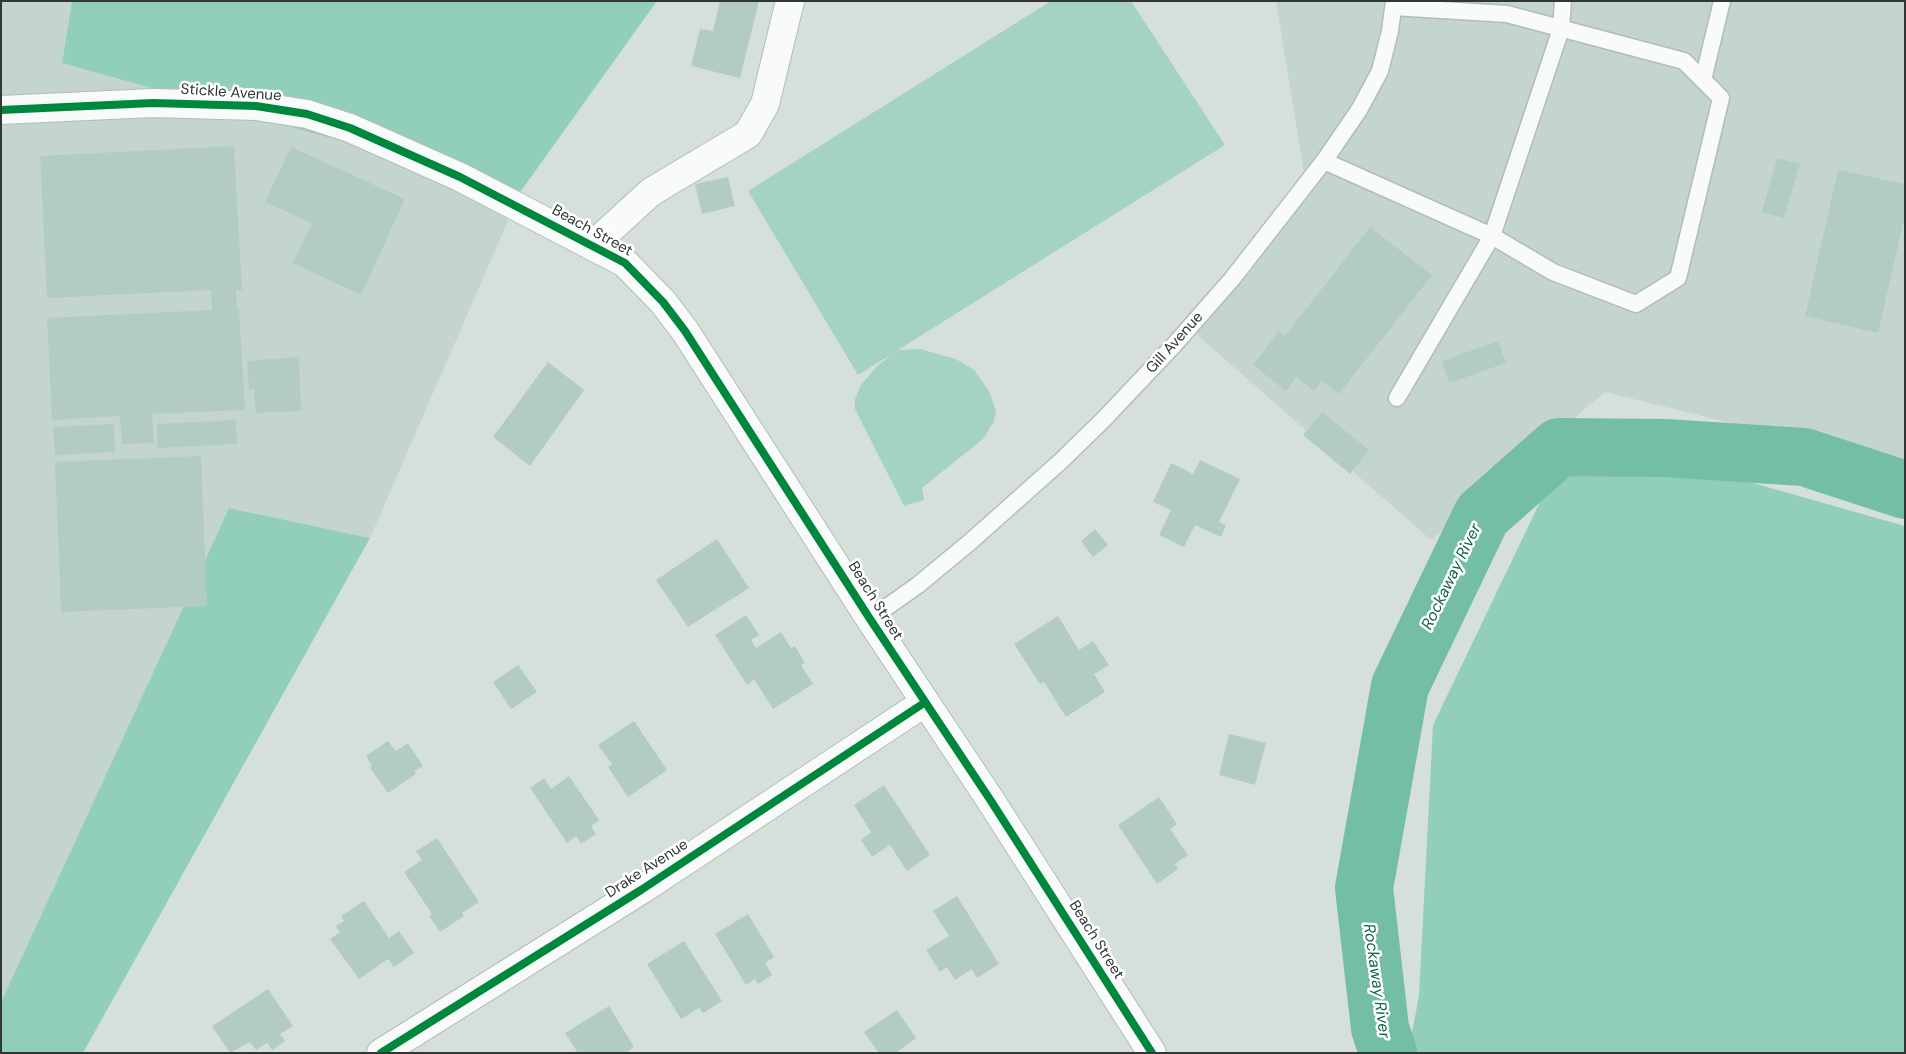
<!DOCTYPE html>
<html>
<head>
<meta charset="utf-8">
<style>
  body { margin:0 }
  #map { position:relative; width:1906px; height:1054px; overflow:hidden; background:#d6e0db; font-family:"DM Sans",sans-serif }
  canvas { display:block }
  .frame { position:absolute; inset:0; border:2px solid #303734; pointer-events:none }
</style>
</head>
<body>
<div id="map">
<canvas width="1906" height="1054"></canvas>
<div class="frame"></div>
</div>
<script>
const ctx = document.querySelector('canvas').getContext('2d');
ctx.lineJoin = 'round';
function fillPath(path, color) { ctx.fillStyle = color; ctx.fill(path, 'evenodd'); }
const toPath = rows => new Path2D(rows.map(r => 'M' + r).join(''));
function strokePath(path, color, width, dash) { ctx.strokeStyle = color; ctx.lineWidth = width; ctx.lineCap = dash ? 'butt' : 'round'; ctx.setLineDash(dash || []); ctx.stroke(path); }
function label(font, color, halo, rows, align = 'center') {
  ctx.font = font + ' "DM Sans",sans-serif'; ctx.lineWidth = 5; ctx.setLineDash([]); ctx.textBaseline = 'middle'; ctx.strokeStyle = halo; ctx.fillStyle = color; for (const [text, x, y, turn = 0] of rows) {
    ctx.save(); ctx.translate(x, y); ctx.rotate((+turn || 0) * Math.PI / 180); ctx.textAlign = isNaN(turn) ? turn : align; if (halo) ctx.strokeText(text, 0, 0); ctx.fillText(text, 0, 0); ctx.restore();
  }
}
fillPath(toPath([
  [1,1,72,1,62,62,319,66,521,191,370,538,229,508,1,1002],
  [1276,1,1905,1,1905,466,1605,392,1431,540,1187,326,1304,172]
]), '#c4d5cd');
fillPath(toPath([
  [1051,1,1131,1,1225,145,898,350,920,349,956,359,974,370,989,391,996,411,994,421,983,439,922,488,924,500,904,506,855,409,855,399,861,385,876,367,892,354,858,375,748,191]
]), '#a5d3c1');
fillPath(toPath([
  [72,1,657,1,521,191,62,63],
  [1664,458,1905,526,1905,1053,1408,1053,1419,996,1433,725,1552,477],
  [229,508,370,538,83,1053,1,1053,1,1002]
]), '#92cfb9');
strokePath(toPath([
  [1388,1053,1380,1028,1364,888,1400,686,1482,515,1559,447,1665,448,1804,457,1905,490]
]), '#73bea5', 58);
fillPath(toPath([
  [720,1,759,1,740,78,691,66,700,29,713,31],
  [234,146,242,290,236,290,237,309,239,309,245,410,152,414,154,443,122,444,120,416,52,420,47,318,212,310,211,290,47,298,40,156],
  [291,147,405,199,361,295,293,263,312,223,265,202],
  [1777,158,1800,164,1784,218,1762,212],
  [1838,170,1905,184,1905,215,1878,333,1805,316],
  [728,177,735,206,702,214,695,184],
  [1370,227,1432,275,1339,394,1322,381,1314,391,1296,377,1286,391,1253,365,1279,331,1285,336],
  [1498,341,1506,363,1449,383,1442,361],
  [299,357,301,411,256,413,254,389,249,389,247,361],
  [548,362,584,390,530,466,493,437],
  [1322,412,1369,450,1350,474,1303,435],
  [236,420,237,444,158,448,157,424],
  [114,424,115,452,55,455,53,427],
  [201,456,207,606,61,612,55,462],
  [1200,460,1240,479,1219,522,1226,525,1221,537,1195,525,1184,547,1159,535,1171,510,1153,502,1171,463,1193,474],
  [1095,529,1108,545,1093,557,1081,541],
  [717,539,749,588,688,627,656,580],
  [746,615,759,635,751,640,756,648,781,632,791,648,795,646,805,663,801,665,813,684,773,709,754,679,747,685,715,635],
  [1058,616,1079,650,1093,641,1109,665,1094,674,1105,692,1066,717,1044,682,1040,684,1014,644],
  [518,665,537,692,511,709,493,682],
  [634,721,667,770,628,797,608,767,612,764,598,745],
  [1229,734,1266,743,1255,785,1219,775],
  [388,741,396,751,408,743,423,766,414,771,416,774,388,793,370,768,372,766,366,756],
  [569,776,599,820,591,826,596,834,581,844,576,836,567,843,530,788,544,778,551,789],
  [884,785,930,855,907,871,890,845,872,857,861,840,871,832,854,805],
  [1159,797,1177,824,1170,829,1188,855,1175,864,1178,869,1157,884,1118,825],
  [437,838,479,902,462,913,464,916,440,932,429,916,432,914,404,872,422,860,416,851],
  [957,896,999,964,977,978,972,969,955,980,947,967,940,972,926,950,949,936,933,911],
  [364,901,389,938,399,931,414,953,394,967,388,959,359,979,330,939,340,932,336,926,344,921,341,916],
  [748,914,774,957,765,963,772,975,758,984,755,979,746,985,715,934],
  [684,941,722,1001,703,1013,699,1008,681,1019,647,964],
  [268,989,293,1026,280,1034,285,1041,272,1050,267,1043,256,1050,250,1042,230,1053,212,1026],
  [609,1006,634,1047,626,1053,578,1053,565,1033],
  [897,1010,916,1038,896,1053,879,1053,864,1032]
]), '#b3ccc3');
const service = toPath([
  [1703,80,1722,1],
  [1324,161,1492,236,1553,272,1636,304,1678,278,1721,98,1684,61,1507,14,1393,7],
  [1397,398,1492,236,1561,29,1563,1],
  [870,619,918,585,970,542,1061,461,1104,419,1174,345,1232,279,1324,161,1359,110,1380,71,1390,31,1394,1]
]);
const minor = toPath([
  [1,110,153,103,256,106,307,114,350,128,460,177,625,263,663,302,685,331,870,619,991,801,1152,1053],
  [593,245,651,192,748,134,765,104,790,1],
  [381,1053,641,890,924,703]
]);
strokePath(service, '#b4bcb8', 19);
strokePath(minor, '#b4bcb8', 30);
strokePath(service, '#f9fafa', 16);
strokePath(minor, '#f9fafa', 28);
strokePath(toPath([
  [1,110,153,103,256,106,307,114,350,128,460,177,625,263,663,302,685,331,870,619,991,801,1152,1053],
  [381,1053,641,890,924,703]
]), '#00873e', 8);
label('15px', '#303734', '#fff', [
  ["Stickle Avenue",231,93,4],
  ["Beach Street",592,231,29],
  ["Gill Avenue",1175,343,-48],
  ["Beach Street",875,601,58],
  ["Drake Avenue",647,869,-33],
  ["Beach Street",1096,940,58]
]);
label('italic 16px', '#11634b', '#fff', [
  ["Rockaway River",1452,577,-64],
  ["Rockaway River",1376,981,82]
]);
</script>
</body>
</html>
